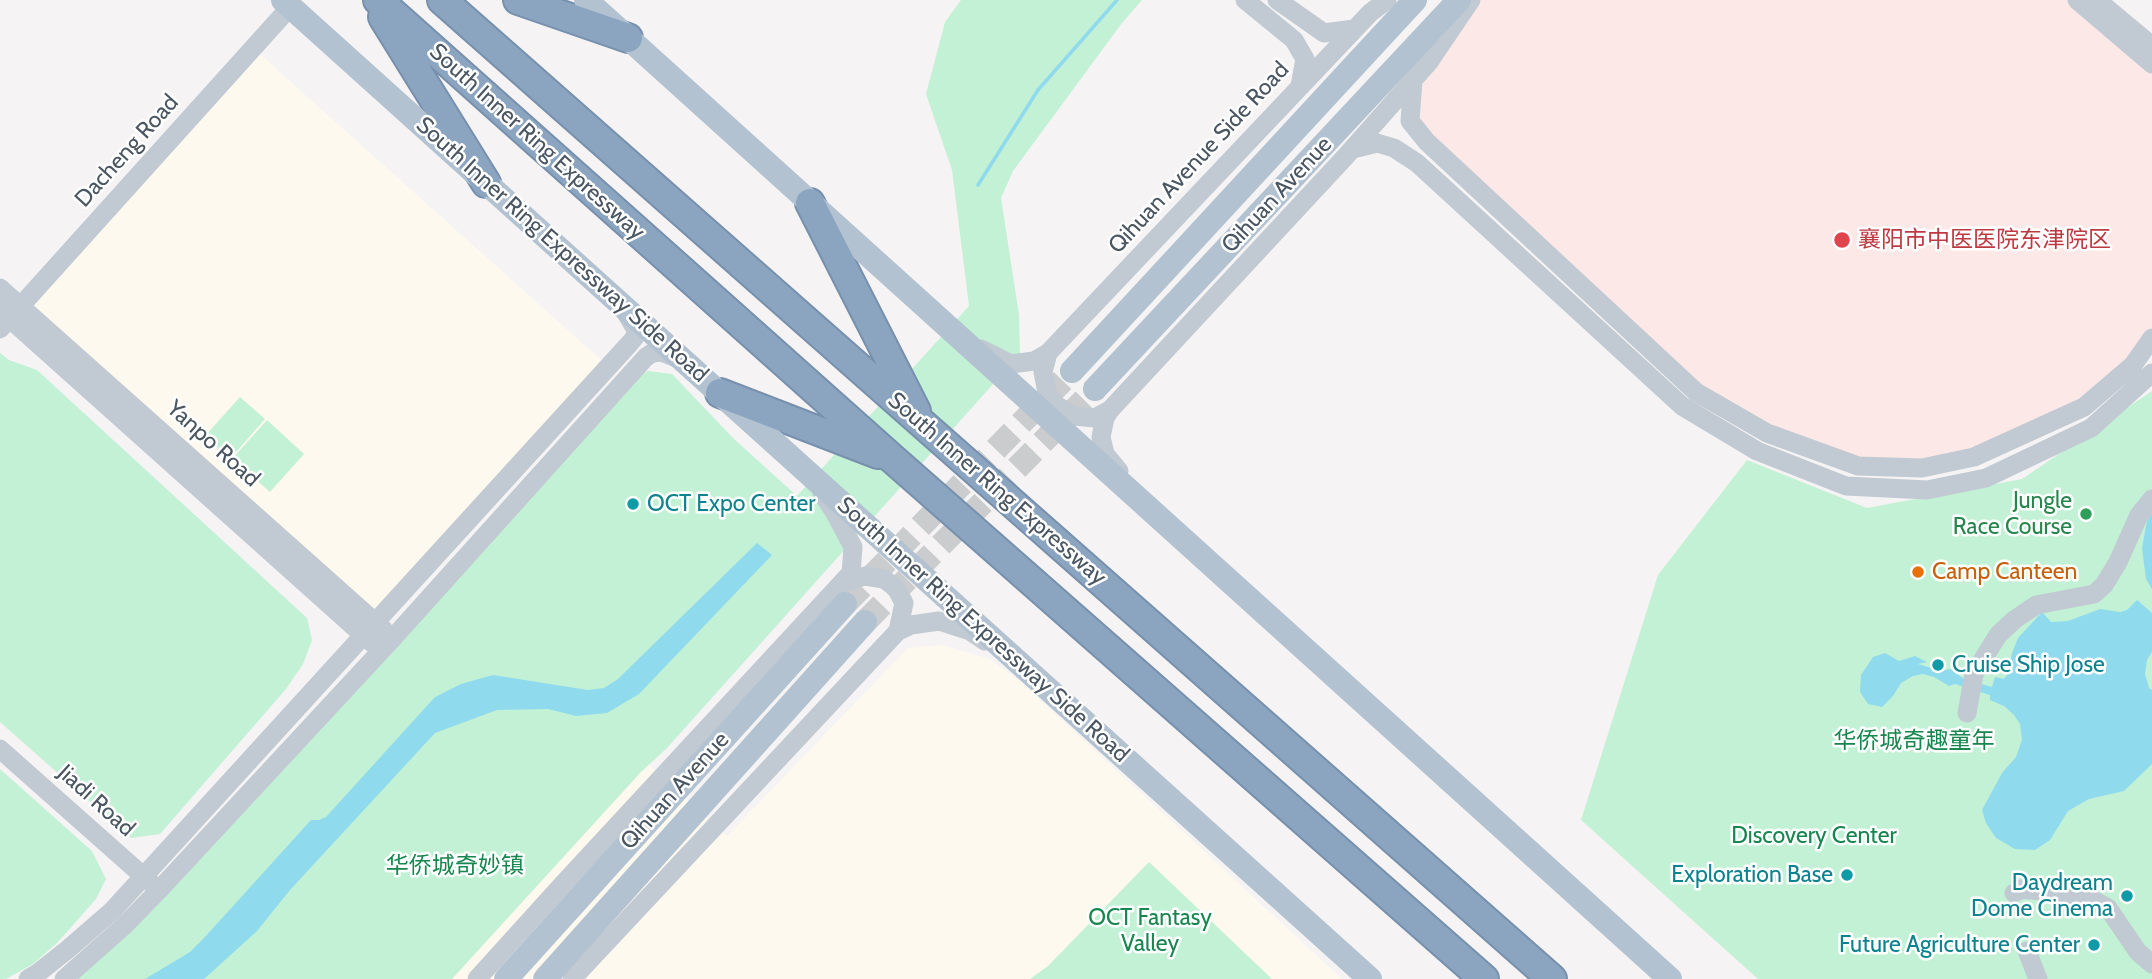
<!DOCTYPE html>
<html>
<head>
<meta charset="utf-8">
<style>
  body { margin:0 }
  canvas { display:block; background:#f5f3f3 }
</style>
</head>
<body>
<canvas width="2152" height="979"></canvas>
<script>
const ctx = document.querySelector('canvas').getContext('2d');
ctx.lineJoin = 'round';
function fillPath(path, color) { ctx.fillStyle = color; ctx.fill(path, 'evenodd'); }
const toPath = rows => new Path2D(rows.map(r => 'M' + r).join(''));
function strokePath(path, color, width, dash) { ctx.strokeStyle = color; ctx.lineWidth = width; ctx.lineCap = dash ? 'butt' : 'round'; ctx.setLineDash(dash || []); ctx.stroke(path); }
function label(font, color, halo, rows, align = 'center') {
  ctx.font = font + ' Cabin,"Noto Sans SC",sans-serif'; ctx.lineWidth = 5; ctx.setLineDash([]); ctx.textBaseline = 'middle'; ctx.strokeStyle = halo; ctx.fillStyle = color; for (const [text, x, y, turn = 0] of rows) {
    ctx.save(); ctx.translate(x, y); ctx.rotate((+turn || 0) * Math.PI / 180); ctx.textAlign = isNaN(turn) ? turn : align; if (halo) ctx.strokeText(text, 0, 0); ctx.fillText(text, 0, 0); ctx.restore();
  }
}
fillPath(toPath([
  [253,48,609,367,376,623,21,306],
  [942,645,990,659,1022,683,1342,979,186,979,646,762,727,836,908,648]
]), '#fdf9ef');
fillPath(toPath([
  [1471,0,2077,0,2152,64,2152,338,2084,407,1974,457,1858,466,1696,392,1427,142,1410,101]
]), '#fce8e6');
fillPath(toPath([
  [961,0,1142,0,1122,23,1013,171,1001,198,1019,315,1020,354,667,748,641,772,452,979,64,979,637,376,648,371,672,374,734,439,797,496,969,306,952,170,926,94,945,22],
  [0,353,9,360,37,370,307,618,312,640,303,664,286,689,160,834,131,838,0,722],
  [2152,391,2152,979,1758,979,1581,820,1658,575,1747,460,1867,508,2022,479],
  [240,397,265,419,230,459,205,436],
  [267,420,304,454,270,492,232,459],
  [0,769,92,851,106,879,96,899,58,942,33,964,6,979,0,979],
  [1149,862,1272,979,1030,979,1048,966]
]), '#c3f1d5');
fillPath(toPath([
  [2152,513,2152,589,2146,579,2142,548,2147,521],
  [757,543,772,555,639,694,607,713,576,716,548,709,497,710,435,733,290,890,257,931,214,970,204,979,145,979,190,952,205,937,311,820,319,820,326,817,435,697,461,684,493,675,588,690,604,688,618,679],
  [2137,600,2152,613,2152,652,2147,660,2145,674,2149,688,2152,690,2152,764,2124,791,2089,799,2068,811,2050,840,2035,850,2015,849,1996,838,1986,823,1982,810,2002,773,2016,757,2022,740,2020,724,2014,715,2004,706,1990,700,1990,695,1955,684,1949,686,1934,677,1923,674,1913,676,1901,683,1893,696,1882,707,1868,704,1860,692,1861,675,1873,657,1885,653,1899,661,1915,656,1927,662,1918,664,1941,671,1950,669,1964,679,1992,687,1995,677,2004,679,2007,675,2012,653,2018,638,2042,612,2051,622,2068,621,2100,609,2120,612,2127,610]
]), '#90daee');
strokePath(toPath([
  [978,185,1038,90,1117,0]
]), '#90daee', 3.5);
strokePath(toPath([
  [845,604,1072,371],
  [865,622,1095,389]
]), '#caccce', 24, [24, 12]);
const highway = toPath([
  [378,0,895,461,1484,979],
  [442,0,1552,979],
  [518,0,628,38],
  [383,17,486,183],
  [810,203,916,411],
  [720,393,878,454]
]);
strokePath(highway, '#7690ad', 32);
strokePath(toPath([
  [1245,0,1294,40,1305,59,1300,86],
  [1277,0,1324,33,1354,29],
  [2077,0,2152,64],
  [2097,0,2152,46],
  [1413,80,1410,121,1427,142,1696,392,1767,433,1858,466,1922,468,1974,457,2084,407,2133,365,2152,338],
  [1353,149,1377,143,1394,148,1417,163,1682,406,1757,451,1846,486,1927,490,1986,478,2091,428,2152,373],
  [0,288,384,630],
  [0,310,372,643],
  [0,329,291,6],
  [981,349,1011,364,1034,361,1048,353,1370,13,1387,0],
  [1048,353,1043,372,1047,393,1056,405,1074,416,1095,418,1110,410],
  [1119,471,1105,454,1101,437,1105,418,1110,410,1346,156,1429,62,1471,0],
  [842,583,865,576,884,579,896,588,904,603,898,631],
  [1967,713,1974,674,1998,635,2014,620,2036,605,2094,594,2104,585,2118,562,2139,515,2152,499],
  [0,749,151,883],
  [2014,893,2022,889,2086,896,2108,908,2138,952,2152,964],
  [2027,951,2038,979],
  [28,979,38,973,67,950,112,911,630,343,635,337,636,330,626,313],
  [64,979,125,925,159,890,393,638,646,357,652,353,661,352,679,359],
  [477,979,563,884,851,573,853,547,835,513,822,493],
  [572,979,898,631,911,625,939,621,970,631,985,641]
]), '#c1cad2', 19);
strokePath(toPath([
  [283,0,1370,979],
  [586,0,1670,979],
  [1072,371,1415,0],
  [1095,389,1459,0],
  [506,979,845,604],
  [545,979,865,622]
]), '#b3c2d1', 24);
strokePath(highway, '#8ba5c1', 28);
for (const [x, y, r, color] of [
  [1842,240,9,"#e0444e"],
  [633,504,7,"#0f9aa8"],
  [2086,514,7,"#2e9e5b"],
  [1918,572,7,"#e8710a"],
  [1938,665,7,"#0f9aa8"],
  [1847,875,7,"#0f9aa8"],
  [2127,896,7,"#0f9aa8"],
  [2094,945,7,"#0f9aa8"]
]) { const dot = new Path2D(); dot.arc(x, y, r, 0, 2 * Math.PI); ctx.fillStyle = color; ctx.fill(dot); strokePath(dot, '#fff', 2.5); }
label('23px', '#4a5661', '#fff', [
  ["South Inner Ring Expressway",537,142,42],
  ["Dacheng Road",127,151,-48],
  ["Qihuan Avenue Side Road",1199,158,-47],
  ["Qihuan Avenue",1277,195,-47],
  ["South Inner Ring Expressway Side Road",562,250,42],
  ["Yanpo Road",213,444,42],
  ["South Inner Ring Expressway",997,489,41],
  ["South Inner Ring Expressway Side Road",983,630,42],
  ["Qihuan Avenue",675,791,-48],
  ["Jiadi Road",96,801,42]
]);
label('23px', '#be3a42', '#fff', [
  ["襄阳市中医医院东津院区",1858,240]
], 'left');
label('23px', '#27864d', '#fff', [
  ["Jungle",2072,501],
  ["Race Course",2072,527]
], 'right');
label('23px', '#0d838f', '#fff', [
  ["OCT Expo Center",647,504,"left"],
  ["Cruise Ship Jose",1952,665,"left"],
  ["Exploration Base",1833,875],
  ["Daydream",2113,883],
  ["Dome Cinema",2113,909],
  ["Future Agriculture Center",2080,945]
], 'right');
label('23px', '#c56008', '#fff', [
  ["Camp Canteen",1932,572]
], 'left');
label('23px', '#17864f', '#fff', [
  ["华侨城奇趣童年",1914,741],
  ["Discovery Center",1814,836],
  ["华侨城奇妙镇",455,866],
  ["OCT Fantasy",1150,918],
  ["Valley",1150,944]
]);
</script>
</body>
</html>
